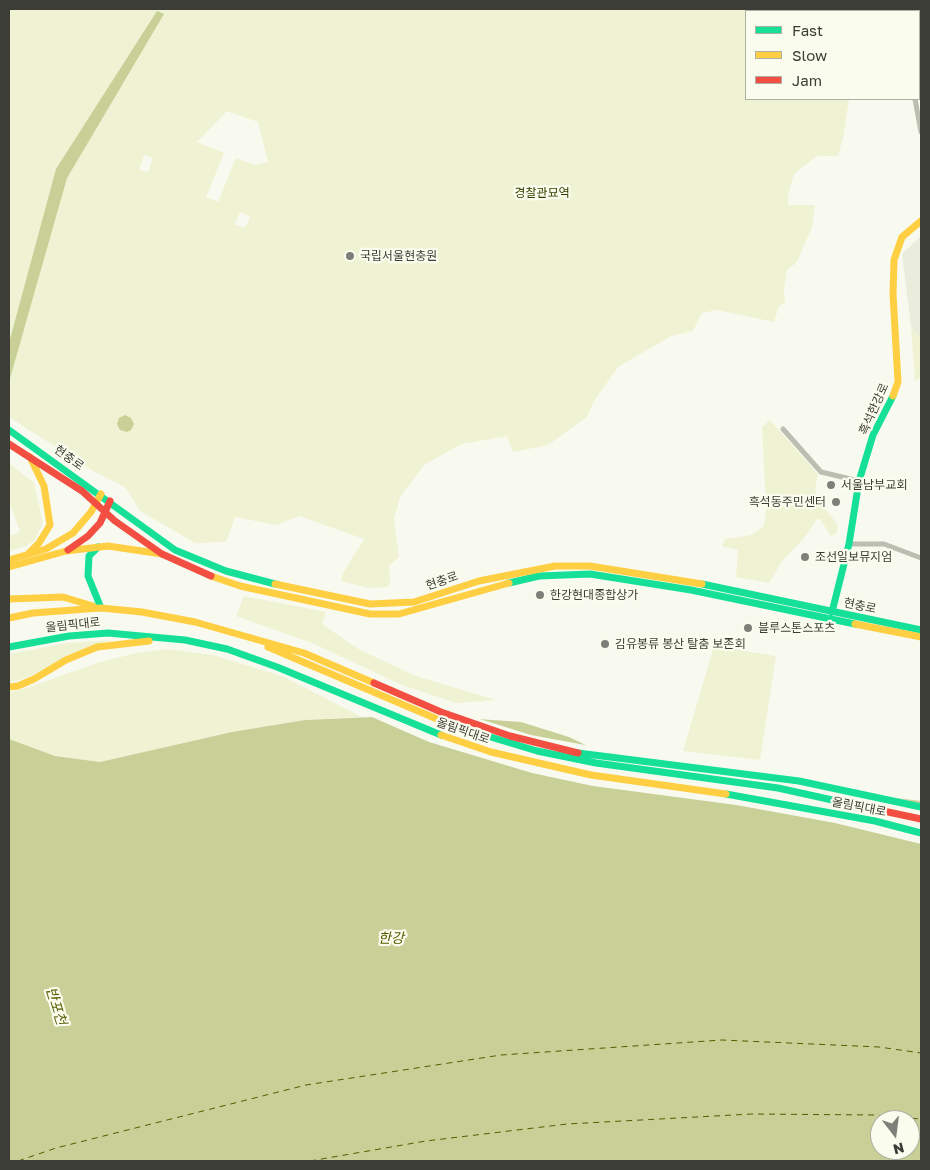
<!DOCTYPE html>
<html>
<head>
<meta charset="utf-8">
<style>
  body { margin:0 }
  #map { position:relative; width:930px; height:1170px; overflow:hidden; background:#f8faf0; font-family:"Golos Text",sans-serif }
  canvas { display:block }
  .frame { position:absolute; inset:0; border:10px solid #3c3d37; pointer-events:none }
  .legend { position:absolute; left:745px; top:10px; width:175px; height:90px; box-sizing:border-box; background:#fafded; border:1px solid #aeb0a4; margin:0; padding:6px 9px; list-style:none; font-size:15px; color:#3c3d37 }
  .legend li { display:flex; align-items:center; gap:10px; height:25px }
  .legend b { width:25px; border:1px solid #aeb0a4 }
  .north { position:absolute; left:870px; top:1110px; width:50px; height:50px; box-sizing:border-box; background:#fafded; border:1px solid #aeb0a4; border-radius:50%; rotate:165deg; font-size:14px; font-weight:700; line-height:20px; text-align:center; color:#3c3d37 }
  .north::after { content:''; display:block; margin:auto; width:18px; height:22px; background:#7e7f78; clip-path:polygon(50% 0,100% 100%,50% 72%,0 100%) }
</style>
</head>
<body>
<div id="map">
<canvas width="930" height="1170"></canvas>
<div class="frame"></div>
<ul class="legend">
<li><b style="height:6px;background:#16e098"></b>Fast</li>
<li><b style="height:6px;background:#ffcf43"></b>Slow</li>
<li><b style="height:6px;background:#f24e42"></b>Jam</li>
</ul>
<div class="north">N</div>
</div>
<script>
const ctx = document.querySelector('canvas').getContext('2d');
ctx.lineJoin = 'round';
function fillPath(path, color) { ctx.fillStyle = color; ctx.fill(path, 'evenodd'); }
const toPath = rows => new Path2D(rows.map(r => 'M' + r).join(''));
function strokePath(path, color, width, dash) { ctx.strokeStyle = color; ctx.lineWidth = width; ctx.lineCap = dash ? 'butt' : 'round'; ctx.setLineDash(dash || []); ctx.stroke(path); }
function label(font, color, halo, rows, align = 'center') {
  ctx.font = font + ' "Golos Text","Noto Sans KR",sans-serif'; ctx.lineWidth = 4.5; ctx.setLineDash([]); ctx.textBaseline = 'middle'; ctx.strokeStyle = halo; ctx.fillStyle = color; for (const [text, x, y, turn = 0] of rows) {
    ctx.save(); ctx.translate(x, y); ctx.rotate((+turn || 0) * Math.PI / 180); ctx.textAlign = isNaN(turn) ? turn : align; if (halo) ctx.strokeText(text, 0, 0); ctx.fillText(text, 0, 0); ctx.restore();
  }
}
fillPath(toPath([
  [921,236,921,340,911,327,902,254]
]), '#eaeddc');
fillPath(toPath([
  [9,9,892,9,892,11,746,11,746,99,849,99,843,138,838,156,817,156,794,174,788,196,788,205,815,205,812,227,797,262,787,270,784,290,785,303,779,306,774,322,717,310,702,313,693,331,671,336,618,367,594,401,587,417,548,445,513,452,507,436,462,444,425,464,400,497,394,519,399,557,389,566,390,583,388,587,368,588,341,581,343,573,364,539,299,516,276,525,235,517,226,542,195,543,140,511,125,487,93,471,9,417],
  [227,111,258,122,268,162,255,165,236,158,218,202,206,197,224,153,197,142],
  [144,155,153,158,148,172,139,170],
  [240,212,250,217,245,228,235,224],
  [919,24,921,25,921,65,919,66],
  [911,327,921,340,921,377,915,381],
  [770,420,818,474,815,489,820,502,838,525,836,534,831,536,820,519,817,519,805,537,782,561,769,583,736,577,738,550,722,546,725,539,751,535,764,526,766,509,762,427],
  [9,463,34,483,43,523,35,540,26,546,9,551,9,535,14,535,20,531,9,502],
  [244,596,326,612,322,624,360,650,416,676,496,700,456,703,402,685,312,643,236,616],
  [113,640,89,646,35,674,17,681,9,682,9,654,67,643],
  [714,646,776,656,760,760,683,751],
  [168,649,213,655,282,676,362,717,305,720,232,732,100,762,55,756,9,739,9,692,24,689,97,663,136,653]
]), '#eff3d3');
fillPath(toPath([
  [157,11,164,14,67,178,9,382,9,343,56,169],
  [125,415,131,418,134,424,131,430,127,432,120,430,117,424,119,418],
  [420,715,521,722,569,737,598,751,755,781,921,801,921,1161,9,1161,9,739,55,756,100,762,232,732,305,720],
  [880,1120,910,1120,910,1150,880,1150]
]), '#c8cf97');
fillPath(toPath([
  [420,713,467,715,531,735,596,747,617,757,876,793,921,804,921,844,835,823,736,805,593,786,532,773,429,742,365,714]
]), '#f8faf0');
strokePath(toPath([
  [18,1161,56,1148,306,1085,501,1055,722,1040,879,1047,921,1053],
  [310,1161,426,1141,567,1124,752,1114,875,1115,921,1119]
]), '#565c00', 1, [6, 5]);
strokePath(toPath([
  [898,11,899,9],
  [915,99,921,132],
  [783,429,821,472,859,481],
  [849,544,884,544,921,558]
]), '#bcbeb2', 5);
strokePath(toPath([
  [9,430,175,550,226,571,275,584],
  [98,547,89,556,88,576,101,608],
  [509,583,539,576,590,574,691,590,855,624],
  [702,584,921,630],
  [832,612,849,544,859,481,873,435,893,396],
  [9,647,69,636,108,633,185,640,227,649,277,667,441,735],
  [451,725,537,751,596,763,778,788,855,805],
  [578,753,799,781,921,807],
  [726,794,875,821,921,833]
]), '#16e098', 7);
strokePath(toPath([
  [893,396,898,382,893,294,894,260,902,237,921,221],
  [28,554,39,543,50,525,44,486,30,457],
  [9,560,46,549,73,533,91,512,101,494],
  [9,567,66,551,108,546,162,554],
  [211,576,240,586,370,614,399,614,509,583],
  [275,584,370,604,414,602,479,581,555,566,590,566,702,584],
  [9,599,63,597,93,606],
  [9,618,33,613,101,608,142,612,195,622,304,653,374,683],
  [855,624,921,637],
  [268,647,451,725],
  [9,687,18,686,34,679,66,660,97,647,149,641],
  [441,735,491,752,591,775,726,794]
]), '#ffcf43', 7);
strokePath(toPath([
  [9,444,82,491,115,521,162,554,211,576],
  [68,550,88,536,100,523,110,501],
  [374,683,441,712,510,736,578,753],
  [855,805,921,819]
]), '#f24e42', 7);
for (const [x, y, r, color] of [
  [350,256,5,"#7e7f78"],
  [831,485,5,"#7e7f78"],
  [836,502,5,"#7e7f78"],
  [805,557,5,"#7e7f78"],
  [540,595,5,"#7e7f78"],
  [748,628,5,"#7e7f78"],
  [605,644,5,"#7e7f78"]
]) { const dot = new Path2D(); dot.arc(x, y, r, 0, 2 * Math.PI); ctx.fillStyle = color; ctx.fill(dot); strokePath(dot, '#fafded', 2); }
label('12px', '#3a3f02', '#fafded', [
  ["경찰관묘역",542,193]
]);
label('12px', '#3c3d37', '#fafded', [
  ["국립서울현충원",360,256],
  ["서울남부교회",841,485],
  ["흑석동주민센터",826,502,"right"],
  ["조선일보뮤지엄",815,557],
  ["한강현대종합상가",550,595],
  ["블루스톤스포츠",758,628],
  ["김유봉류 봉산 탈춤 보존회",615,644]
], 'left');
label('12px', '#3c3d37', '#fafded', [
  ["흑석한강로",874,409,-66],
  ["현충로",69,458,36],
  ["현충로",442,581,-19],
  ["현충로",860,606,12],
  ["올림픽대로",73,625,-6],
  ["올림픽대로",463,731,19],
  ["올림픽대로",859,807,11]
]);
label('italic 14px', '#565c00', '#fafded', [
  ["한강",391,939],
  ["반포천",56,1006,73]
]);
</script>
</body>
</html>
